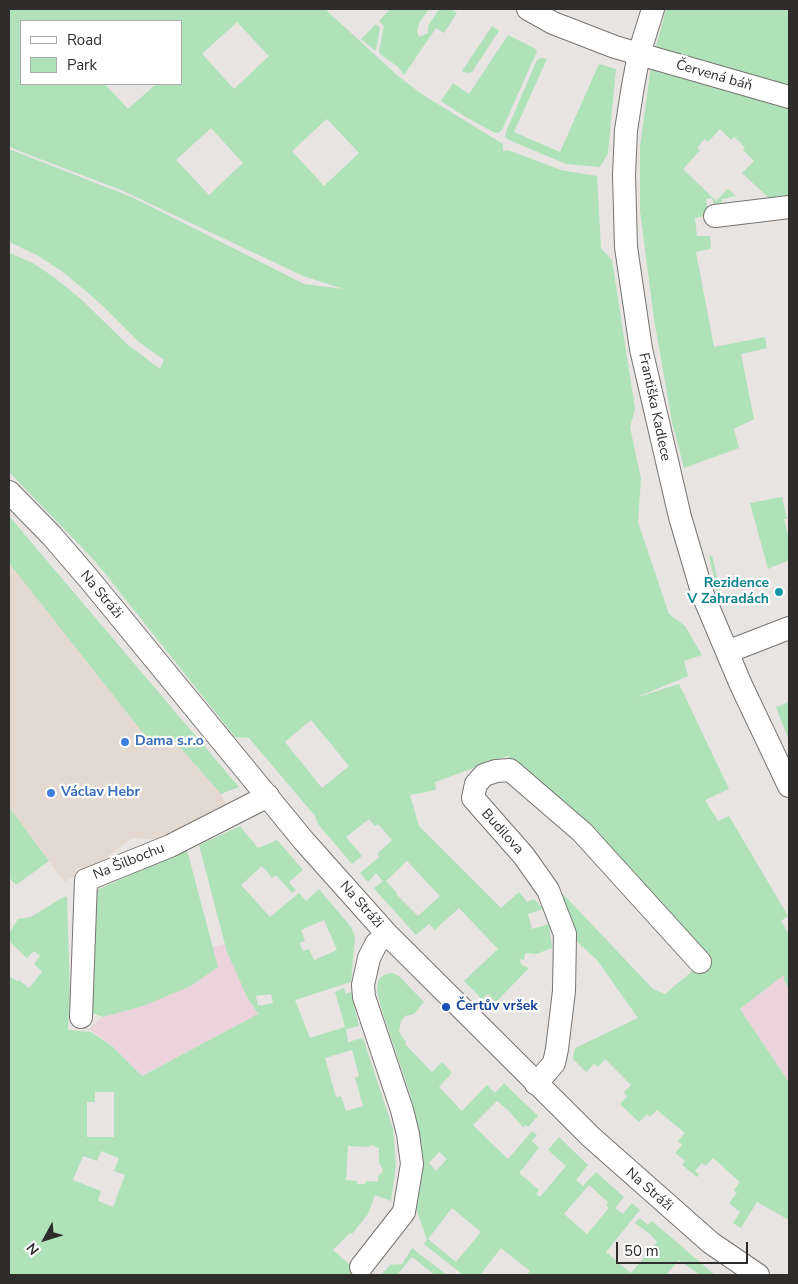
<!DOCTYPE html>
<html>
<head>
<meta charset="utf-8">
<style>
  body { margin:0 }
  #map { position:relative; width:798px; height:1284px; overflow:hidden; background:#e7e4e1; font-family:"Nunito Sans",sans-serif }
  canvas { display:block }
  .frame { position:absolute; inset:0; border:10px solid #2e2d2c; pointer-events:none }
  .legend { position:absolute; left:20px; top:20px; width:162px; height:65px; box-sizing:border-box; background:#fff; border:1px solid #ababab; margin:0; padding:6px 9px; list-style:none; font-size:15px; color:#2e2d2c }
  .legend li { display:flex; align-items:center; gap:10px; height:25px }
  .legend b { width:25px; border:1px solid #ababab }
  .north { position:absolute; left:20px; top:1214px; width:50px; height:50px; -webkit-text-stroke:4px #fff; paint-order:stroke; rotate:231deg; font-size:14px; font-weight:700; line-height:20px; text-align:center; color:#2e2d2c }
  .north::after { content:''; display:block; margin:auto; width:18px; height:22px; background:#2e2d2c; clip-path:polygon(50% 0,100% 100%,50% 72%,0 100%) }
  .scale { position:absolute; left:616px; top:1242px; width:132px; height:22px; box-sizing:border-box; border:2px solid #2e2d2c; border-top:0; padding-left:6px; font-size:15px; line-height:18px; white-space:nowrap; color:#2e2d2c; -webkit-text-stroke:4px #fff; paint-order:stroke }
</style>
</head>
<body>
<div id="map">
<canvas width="798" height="1284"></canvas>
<div class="frame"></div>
<ul class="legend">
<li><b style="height:6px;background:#fff"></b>Road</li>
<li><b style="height:14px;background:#b0e2b9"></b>Park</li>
</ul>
<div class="north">N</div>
<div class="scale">50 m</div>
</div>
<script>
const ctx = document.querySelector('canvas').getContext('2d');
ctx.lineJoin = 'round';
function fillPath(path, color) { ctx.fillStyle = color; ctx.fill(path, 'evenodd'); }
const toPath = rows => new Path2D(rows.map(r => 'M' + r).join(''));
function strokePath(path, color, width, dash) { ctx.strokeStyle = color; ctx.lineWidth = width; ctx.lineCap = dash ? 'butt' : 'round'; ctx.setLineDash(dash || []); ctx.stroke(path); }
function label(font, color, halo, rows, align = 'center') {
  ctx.font = font + ' "Nunito Sans",sans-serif'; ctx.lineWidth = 4.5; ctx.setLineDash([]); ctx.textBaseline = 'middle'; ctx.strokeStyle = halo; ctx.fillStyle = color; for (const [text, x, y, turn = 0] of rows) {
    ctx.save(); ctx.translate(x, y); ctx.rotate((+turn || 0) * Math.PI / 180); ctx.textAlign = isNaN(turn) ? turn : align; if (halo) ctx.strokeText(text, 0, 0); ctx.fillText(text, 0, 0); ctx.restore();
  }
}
fillPath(toPath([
  [9,562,154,747,170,736,221,794,226,804,163,840,132,838,94,867,64,882,9,807]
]), '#e3d9d1');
fillPath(toPath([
  [225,944,247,997,258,1014,141,1076,112,1046,89,1029,103,1017,143,1006,205,949],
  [784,974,784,981,789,989,789,1082,740,1009]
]), '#ecd3db');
fillPath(toPath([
  [9,9,325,9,398,76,423,95,503,144,503,151,508,150,561,170,597,176,601,248,612,260,635,409,630,427,641,479,638,522,669,614,685,626,702,655,684,661,688,676,635,698,679,684,729,789,705,800,718,821,729,816,788,916,781,921,789,934,789,989,784,981,784,975,740,1009,789,1082,789,1220,757,1202,741,1228,733,1223,740,1212,729,1203,737,1193,734,1190,740,1182,713,1158,706,1166,702,1163,695,1171,699,1174,697,1177,682,1165,685,1161,675,1153,682,1145,678,1141,685,1133,657,1110,650,1117,647,1114,639,1122,620,1104,627,1096,624,1092,631,1085,605,1059,598,1067,594,1064,586,1072,573,1059,575,1048,638,1018,597,960,572,937,562,893,653,989,665,994,709,957,507,759,510,755,435,782,436,790,410,795,419,826,501,908,519,892,527,902,534,899,543,909,528,914,532,929,549,924,552,948,536,954,525,953,524,960,519,959,522,965,529,968,496,1002,488,994,482,999,464,981,498,949,459,908,435,930,429,924,416,935,360,873,379,857,377,854,392,840,378,824,375,826,369,819,346,837,362,856,352,864,318,824,315,816,249,738,235,737,95,561,9,472,9,253,33,263,55,278,82,300,127,344,160,369,164,360,139,342,102,305,63,272,37,255,9,242,9,149,134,198,304,284,344,289,303,276,121,190,14,149,9,146],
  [21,21,181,21,181,84,156,84,128,109,105,84,21,84],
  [237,22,269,56,234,89,202,54],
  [327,119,359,153,324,186,292,151],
  [211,128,243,163,209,195,176,160],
  [311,720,349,766,322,788,285,742],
  [407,861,440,896,418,916,396,894,397,893,386,881],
  [376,873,383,881,374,888,368,882],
  [390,9,429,9,419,23,417,32,419,37,428,33,428,26,439,9,451,9,457,13,444,33,436,28,404,75,398,67,380,54,379,51,384,26,379,21],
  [666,9,789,9,789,196,770,199,742,173,754,161,743,150,745,148,740,142,734,137,731,140,720,129,708,142,705,139,701,143,697,148,700,150,683,169,716,201,728,189,736,196,722,199,721,207,715,208,712,198,706,199,709,215,695,218,697,236,710,236,711,249,696,252,714,347,765,337,767,348,741,354,754,419,734,429,739,448,684,468,672,422,654,319,640,211,640,146,651,66],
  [376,24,380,28,376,50,374,50,361,39],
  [492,26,499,31,472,72,467,73,462,71],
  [508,35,536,49,537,51,502,130,498,133,495,133,464,116,441,101,453,83,469,94],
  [541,58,547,59,514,132,560,152,599,64,616,69,608,153,600,167,566,164,509,140,505,137,507,129,537,60],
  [782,497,787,519,784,519,789,538,789,560,768,569,750,503],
  [9,516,171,707,239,787,221,794,170,736,154,747,9,563],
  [712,555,720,590,717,591,709,556],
  [789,702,789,741,776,707],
  [9,807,49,861,16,885,9,877],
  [240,826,258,848,277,840,303,870,289,882,296,890,292,893,276,875,272,878,262,866,241,885,270,917,299,893,306,901,319,889,351,927,355,937,351,982,295,1000,310,1038,345,1027,335,992,344,988,346,994,351,992,359,1026,346,1029,348,1042,363,1038,393,1129,396,1165,391,1201,375,1195,368,1214,352,1234,350,1233,333,1250,362,1275,9,1275,9,978,10,977,17,981,19,980,29,988,42,972,34,964,40,956,34,951,27,958,9,941,9,934,18,919,31,917,60,899,67,896,70,997,68,1030,91,1032,112,1046,142,1076,258,1014,247,997,227,952,199,845],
  [324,920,337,950,314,960,309,949,303,951,300,943,305,941,301,930],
  [271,994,273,1003,258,1006,256,996],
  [352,1050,359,1076,355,1078,363,1106,346,1111,341,1096,336,1097,325,1058],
  [95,1092,114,1092,114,1137,87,1137,87,1102,95,1102],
  [371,1145,379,1148,379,1163,383,1169,382,1173,378,1176,378,1182,366,1181,365,1184,357,1184,357,1181,346,1180,348,1146,368,1147],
  [101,1151,119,1158,114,1171,125,1175,113,1207,98,1201,101,1191,73,1180,83,1156,97,1161],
  [187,850,218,967,191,986,143,1006,103,1017,92,1013,92,892],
  [393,973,399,976,424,1002,414,1014,405,1016,401,1021,399,1032,406,1042,405,1044,432,1072,442,1062,452,1073,439,1087,462,1111,487,1085,495,1093,504,1083,538,1116,528,1127,526,1125,523,1127,508,1110,497,1101,473,1125,508,1159,532,1131,537,1135,532,1141,539,1148,519,1173,539,1190,536,1194,540,1197,566,1166,548,1150,559,1137,588,1165,576,1180,583,1186,596,1172,624,1197,615,1208,623,1214,632,1203,640,1210,606,1252,631,1273,657,1242,650,1234,635,1223,640,1218,648,1225,652,1221,715,1275,700,1275,679,1260,666,1275,527,1275,530,1271,501,1248,480,1275,463,1275,424,1244,427,1240,416,1209,423,1170,419,1131,410,1094,383,1014,377,992,378,981,381,977,386,974],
  [439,1152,447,1159,436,1171,429,1163],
  [589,1185,608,1202,606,1205,609,1208,587,1234,564,1214],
  [452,1208,481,1232,456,1262,428,1239],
  [412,1248,417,1252,447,1275,435,1275,412,1257,397,1275,381,1275,390,1265,402,1264]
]), '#b0e2b9');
const minor = toPath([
  [528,9,553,23,615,47,789,97],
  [653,9,639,54,633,86,626,130,624,175,626,247,641,349,680,517,703,595,741,685,789,786],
  [715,216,789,207],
  [9,492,52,536,89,579,304,841,387,934,591,1137,711,1243,758,1275],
  [727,652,789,628],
  [81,1017,86,880,170,846,268,796],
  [536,1084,554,1063,557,1049,564,991,565,934,548,890,524,856,473,798,476,784,484,775,496,771,510,770,582,832,700,962],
  [361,1267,404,1212,412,1164,408,1134,402,1110,364,997,363,985,369,958,376,944,387,934]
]);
strokePath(minor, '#777472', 24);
strokePath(minor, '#fff', 22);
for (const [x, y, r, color] of [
  [779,592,5,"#0f9aa8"],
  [125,742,5,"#3f7fe0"],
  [51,793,5,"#3f7fe0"],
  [446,1007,5,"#1a4fb4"]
]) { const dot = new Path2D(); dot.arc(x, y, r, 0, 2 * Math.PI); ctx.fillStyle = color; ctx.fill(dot); strokePath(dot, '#fff', 2); }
label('14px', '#2e2d2c', '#fff', [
  ["Červená báň",714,76,16],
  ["Františka Kadlece",654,407,78],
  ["Na Stráži",101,595,50],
  ["Budilova",502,832,48],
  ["Na Šilbochu",129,862,-22],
  ["Na Stráži",361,905,48],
  ["Na Stráži",649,1190,41]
]);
label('bold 14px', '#0d838f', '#fff', [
  ["Rezidence",769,584],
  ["V Zahradách",769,600]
], 'right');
label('bold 14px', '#366cbe', '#fff', [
  ["Dama s.r.o",135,742],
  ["Václav Hebr",61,793]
], 'left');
label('bold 14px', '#164399', '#fff', [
  ["Čertův vršek",456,1007]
], 'left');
</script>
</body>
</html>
